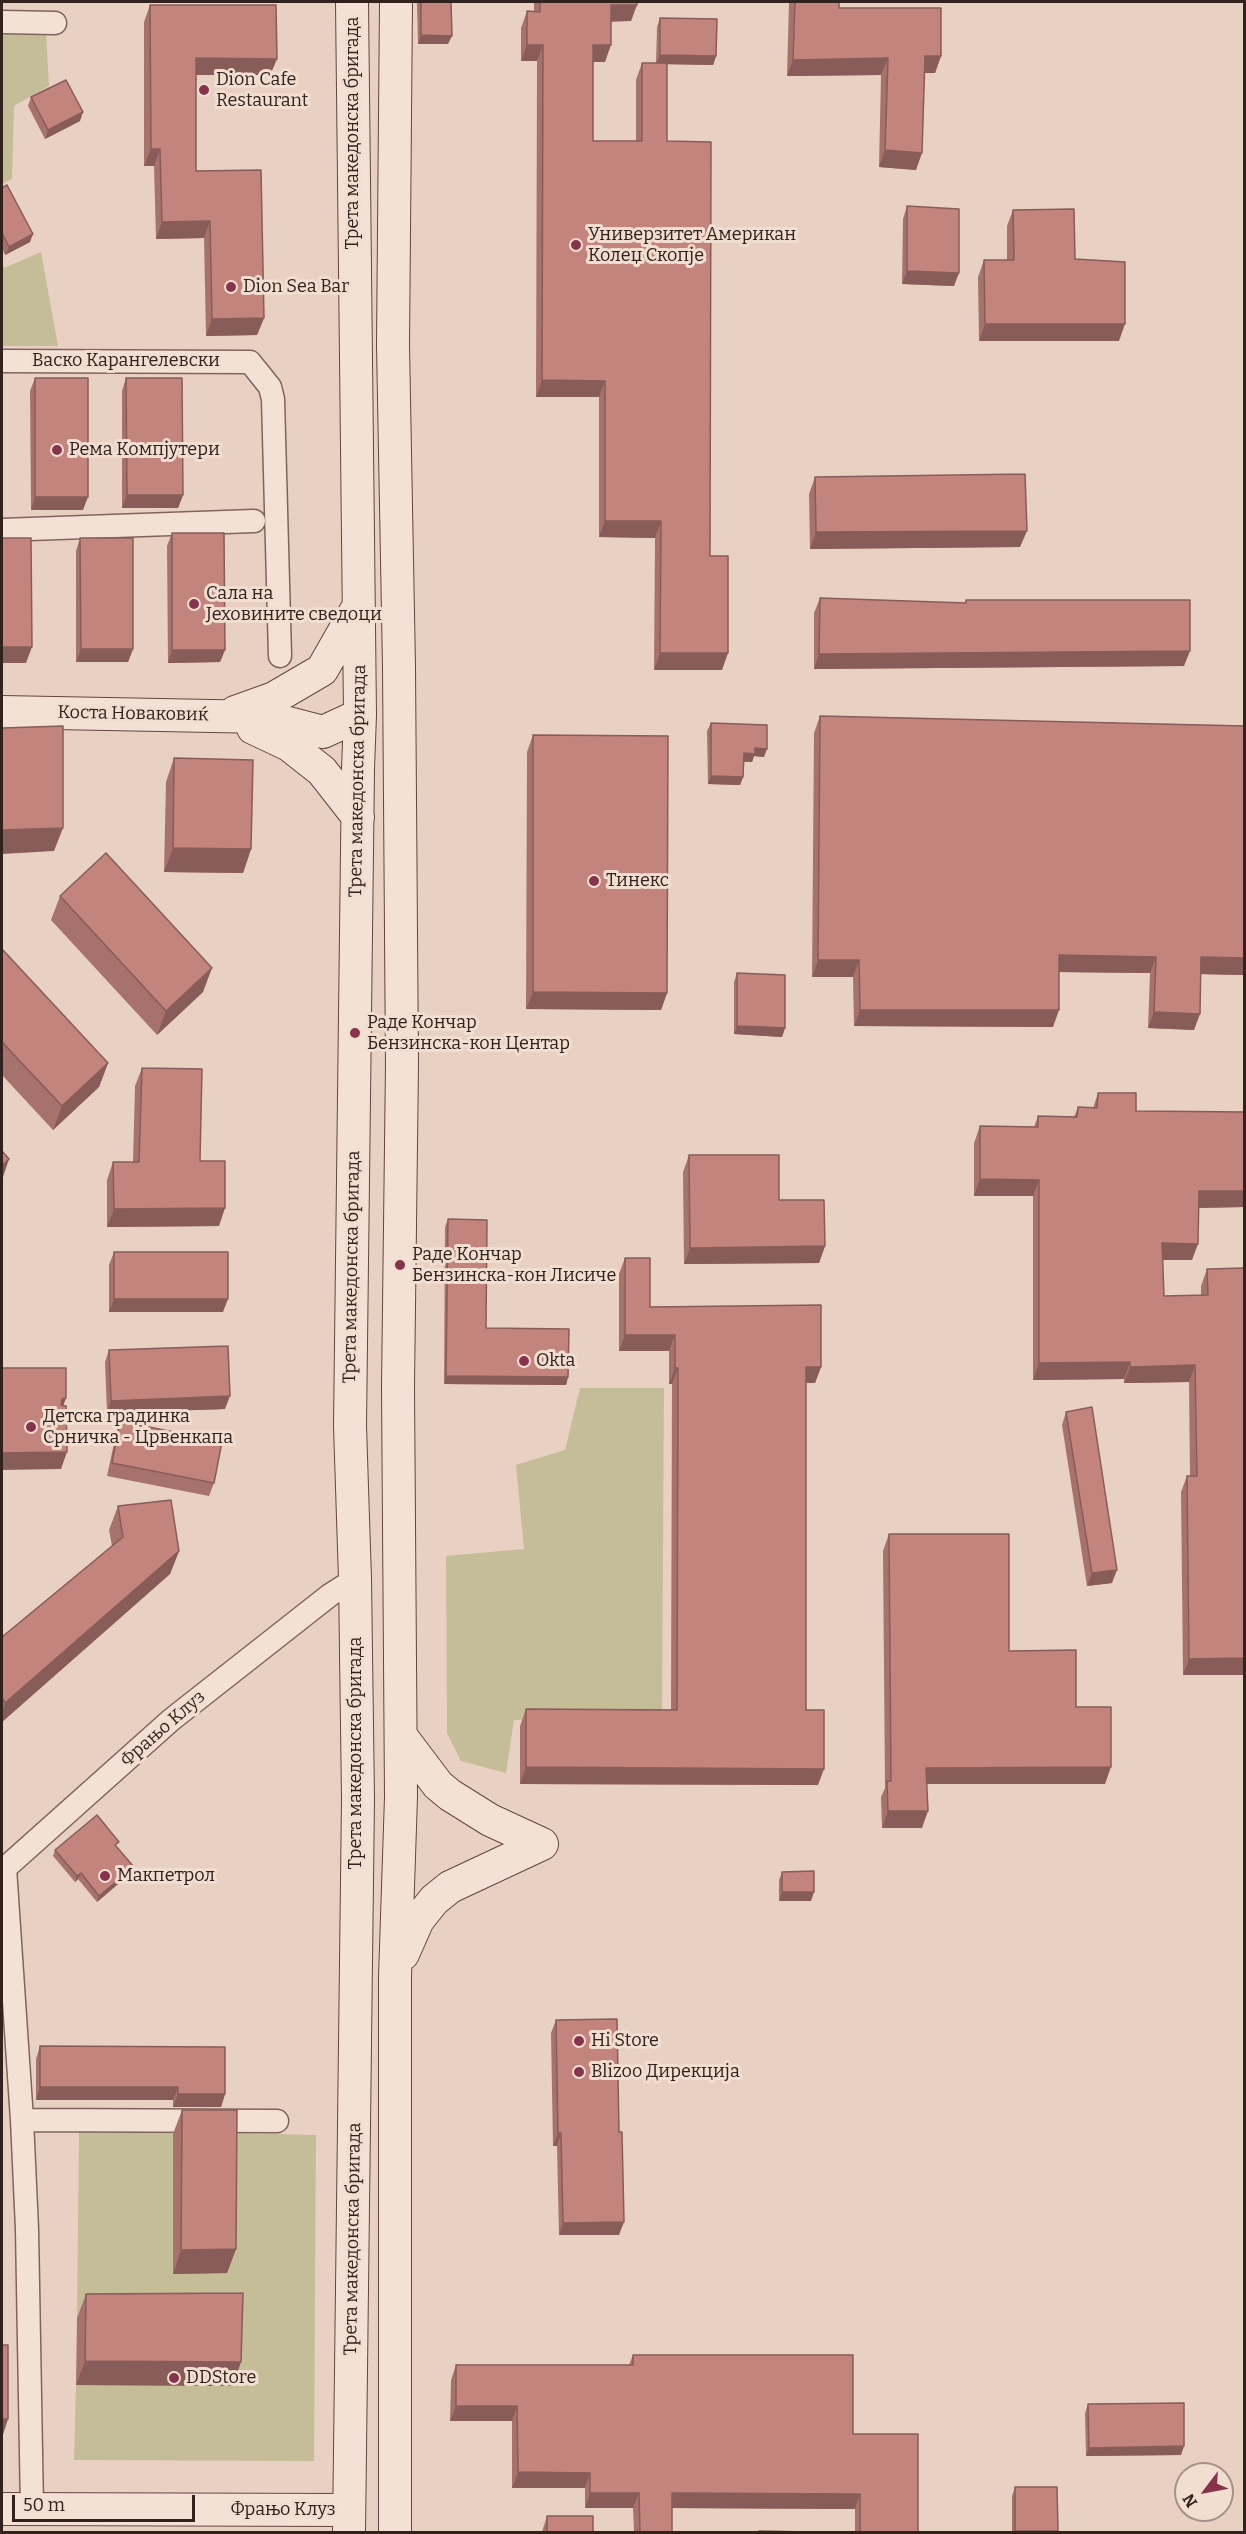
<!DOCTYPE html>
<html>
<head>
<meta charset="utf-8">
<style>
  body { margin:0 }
  #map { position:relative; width:1246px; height:2534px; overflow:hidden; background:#e8d1c3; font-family:Bitter,serif }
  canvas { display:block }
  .frame { position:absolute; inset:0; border:3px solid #32221e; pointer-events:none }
  .north { position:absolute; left:1174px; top:2462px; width:60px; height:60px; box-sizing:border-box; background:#f1ded1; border:2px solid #a59389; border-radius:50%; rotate:238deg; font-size:16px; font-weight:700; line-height:24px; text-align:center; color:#32221e }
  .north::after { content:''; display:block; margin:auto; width:21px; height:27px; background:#88334e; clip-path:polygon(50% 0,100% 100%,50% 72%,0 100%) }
  .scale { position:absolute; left:12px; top:2495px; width:183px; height:27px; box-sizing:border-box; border:3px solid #32221e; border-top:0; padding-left:8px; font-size:18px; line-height:21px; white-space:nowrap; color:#32221e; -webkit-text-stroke:4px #f1ded1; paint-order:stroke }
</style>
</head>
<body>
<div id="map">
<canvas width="1246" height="2534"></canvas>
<div class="frame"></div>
<div class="north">N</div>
<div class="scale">50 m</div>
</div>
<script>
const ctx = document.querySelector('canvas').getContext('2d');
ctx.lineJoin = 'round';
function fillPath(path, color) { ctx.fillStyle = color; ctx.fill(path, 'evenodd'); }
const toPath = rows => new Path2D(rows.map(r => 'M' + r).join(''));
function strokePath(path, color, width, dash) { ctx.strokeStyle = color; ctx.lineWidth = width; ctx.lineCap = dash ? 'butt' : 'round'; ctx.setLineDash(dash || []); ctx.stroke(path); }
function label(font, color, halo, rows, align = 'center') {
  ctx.font = font + ' Bitter,serif'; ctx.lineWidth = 6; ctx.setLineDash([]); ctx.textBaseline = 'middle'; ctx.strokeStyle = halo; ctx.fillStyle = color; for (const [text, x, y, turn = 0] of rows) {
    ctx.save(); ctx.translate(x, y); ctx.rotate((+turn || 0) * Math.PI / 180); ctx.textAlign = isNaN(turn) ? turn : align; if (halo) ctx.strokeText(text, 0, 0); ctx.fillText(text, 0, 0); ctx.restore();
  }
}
fillPath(toPath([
  [2,31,46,31,49,86,14,106,12,179,2,184],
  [41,252,58,346,2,346,2,263,4,268],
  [580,1388,664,1388,662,1713,514,1720,506,1773,461,1761,447,1733,446,1556,524,1549,516,1465,565,1450],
  [170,2129,173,2135,173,2274,228,2133,316,2135,314,2461,74,2460,76,2385,233,2386,77,2318,79,2130]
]), '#c5bc98');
const street = toPath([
  [2,22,55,23],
  [2,361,250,362,270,387,273,399,280,656],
  [2,530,254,521],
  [5,1868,22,2120,27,2229,32,2509],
  [2,1871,171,1720,330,1595,355,1579],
  [22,2120,277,2121]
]);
const secondary = toPath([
  [2,712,265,717,323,732,360,715],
  [235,712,274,698,322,670,358,607],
  [253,728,289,745,322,771,358,817],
  [401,1736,438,1785,450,1795,490,1820,542,1844],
  [403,1954,418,1920,434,1900,450,1887,542,1844],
  [2,2509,349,2510],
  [349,2532,358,1799,355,1579,350,1426,358,769,360,715,352,2],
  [395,2532,395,1977,401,1797,398,1387,402,1064,399,667,393,345,396,2]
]);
strokePath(street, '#80645c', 25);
strokePath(secondary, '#62463f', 34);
strokePath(street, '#f4e1d5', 22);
strokePath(secondary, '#f4e1d5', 32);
fillPath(toPath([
  [417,2,451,2,448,44,418,44],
  [534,2,637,2,631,21,611,21,605,62,593,62,593,141,636,141,636,80,642,63,656,63,657,27,660,18,716,56,713,65,667,64,667,141,722,670,654,670,655,538,599,537,599,397,536,397,537,61,521,61,521,28,527,11,534,12],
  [789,2,839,2,839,8,941,56,935,73,925,73,916,170,879,167,881,75,787,76],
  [150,5,277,59,270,75,196,75,196,171,264,318,257,335,206,336,204,238,156,239,154,166,144,166,144,22],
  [31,97,80,121,45,139,28,106],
  [2,188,30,242,5,255,2,248],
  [907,206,954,286,902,284,903,219],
  [1013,210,1075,259,1119,341,979,341,978,277,984,260,1007,260,1007,226],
  [35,378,83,510,31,510,30,391],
  [126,378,183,495,178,508,122,508,122,391],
  [815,477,1020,547,810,549,809,494],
  [172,533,225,650,220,662,168,663,167,546],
  [80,538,133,649,128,662,76,662,76,551],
  [820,598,965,603,966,600,1184,666,814,669,814,613],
  [820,716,1245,726,1245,970,1243,975,1201,974,1194,1030,1148,1028,1150,973,1059,972,1053,1027,854,1026,853,977,812,977,814,733],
  [711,723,764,757,754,756,752,762,744,762,743,777,740,785,708,784,707,731],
  [533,735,667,993,661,1010,526,1009,527,752],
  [174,758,251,849,243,873,164,872,166,782],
  [60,896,203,992,157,1035,51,920],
  [2,949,108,1063,99,1087,53,1130,2,1075],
  [737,973,785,1028,782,1037,734,1034,734,982],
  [142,1068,200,1161,219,1226,107,1227,107,1180,113,1162,133,1162,135,1086],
  [1098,1093,1136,1111,1245,1207,1199,1208,1192,1260,1162,1260,1164,1296,1201,1295,1201,1286,1207,1269,1245,1675,1183,1675,1181,1492,1187,1476,1190,1476,1189,1382,1124,1383,1124,1379,1033,1380,1033,1196,974,1196,974,1143,980,1126,1034,1127,1038,1116,1074,1117,1078,1107,1093,1108],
  [689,1155,779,1200,825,1246,819,1263,684,1264,683,1172],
  [448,1219,486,1328,568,1377,566,1385,444,1384,445,1227],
  [114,1252,223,1312,109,1312,109,1265],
  [625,1258,650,1307,821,1367,815,1383,806,1383,806,1710,818,1785,520,1784,520,1726,526,1709,671,1710,672,1384,669,1384,669,1351,619,1351,619,1274],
  [109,1350,225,1409,107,1413,105,1362],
  [1066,1412,1112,1583,1087,1586,1062,1425],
  [120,1421,214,1483,209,1496,107,1476,116,1434],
  [118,1506,179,1551,170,1574,2,1722,2,1637,112,1546,109,1530],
  [889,1534,1009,1651,1076,1707,1105,1784,927,1784,922,1828,882,1828,881,1797,885,1788,883,1551],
  [117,1847,134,1867,131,1873,97,1902,78,1879,75,1882,53,1856,55,1850],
  [782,1872,811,1901,779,1901,779,1880],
  [556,2020,619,2235,559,2235,557,2146,553,2146,551,2033],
  [40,2046,225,2094,221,2107,173,2107,173,2100,36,2100,36,2059],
  [182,2110,236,2249,227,2273,173,2274,173,2134],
  [86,2294,233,2386,76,2385,77,2318],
  [633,2355,853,2434,918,2532,855,2532,855,2509,672,2508,672,2532,634,2532,633,2508,585,2508,585,2488,512,2488,512,2421,450,2421,451,2380,456,2365,629,2365],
  [1088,2404,1181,2455,1086,2456,1085,2413],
  [1015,2487,1057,2532,1012,2532,1012,2496],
  [547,2516,593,2532,542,2532]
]), '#a7726c');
fillPath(toPath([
  [611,5,637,5,631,21,605,22],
  [421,35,452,36,448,44,418,44],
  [527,45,543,45,537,61,521,61],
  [593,45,611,45,605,62,587,62],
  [660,55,716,56,713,65,656,64],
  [925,56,941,56,935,73,919,73],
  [196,58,277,59,270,75,190,75],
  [888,58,881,75,787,76,793,60],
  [83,112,80,121,45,139,48,130],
  [151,149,160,149,154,166,144,166],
  [885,150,922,153,916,170,879,167],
  [210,221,204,238,156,239,162,222],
  [33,234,30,242,5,255,9,247],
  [907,271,959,273,954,286,902,284],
  [264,318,257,335,206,336,212,319],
  [985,324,1125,324,1119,341,979,341],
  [542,380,605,381,599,397,536,397],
  [127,495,183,495,178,508,122,508],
  [35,497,88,497,83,510,31,510],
  [605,521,661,521,655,538,599,537],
  [1027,531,1020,547,810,549,816,532],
  [2,647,32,647,26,663,2,663],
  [81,649,133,649,128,662,76,662],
  [172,650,225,650,220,662,168,663],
  [1190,651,1184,666,814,669,819,654],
  [660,653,728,653,722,670,654,670],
  [755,748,767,749,764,757,754,756,752,762,741,761,744,753],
  [711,776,743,777,740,785,708,784],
  [63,828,54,851,2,854,2,830],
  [173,848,251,849,243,873,164,872],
  [1059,955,1156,957,1150,973,1053,972],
  [1201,957,1245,958,1245,970,1243,975,1195,974],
  [818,960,859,960,853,977,812,977],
  [212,968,203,992,157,1035,166,1011],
  [533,992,667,993,661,1010,526,1009],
  [860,1010,1059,1010,1053,1027,854,1026],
  [1154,1012,1200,1014,1194,1030,1148,1028],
  [737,1026,785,1028,782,1037,734,1034],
  [108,1063,99,1087,53,1130,62,1106],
  [9,1159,2,1180,2,1166],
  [980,1179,1039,1180,1033,1196,974,1196],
  [1199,1191,1245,1191,1245,1207,1193,1208],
  [225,1208,219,1226,107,1227,114,1209],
  [1162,1243,1198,1244,1192,1260,1156,1260],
  [825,1246,819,1263,684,1264,690,1248],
  [114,1299,228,1299,223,1312,109,1312],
  [625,1335,675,1335,669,1351,619,1351],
  [1130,1362,1124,1379,1033,1380,1039,1363],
  [1195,1365,1189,1382,1124,1383,1130,1367],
  [806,1367,821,1367,815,1383,800,1383],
  [675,1368,678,1368,672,1384,669,1384],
  [446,1376,568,1377,566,1385,444,1384],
  [230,1396,225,1409,107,1413,111,1401],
  [66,1398,60,1415,62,1399],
  [67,1452,61,1469,2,1470,2,1453],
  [179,1551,170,1574,2,1722,2,1713,5,1703],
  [1117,1570,1112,1583,1087,1586,1092,1573],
  [1245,1658,1245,1675,1183,1675,1189,1659],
  [526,1767,824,1769,818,1785,520,1784],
  [1111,1767,1105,1784,920,1784,926,1768],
  [888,1811,928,1811,922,1828,882,1828],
  [134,1867,131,1873,97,1902,99,1896],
  [81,1873,78,1879,75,1882,77,1876],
  [782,1892,814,1892,811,1901,779,1901],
  [40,2087,178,2087,173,2100,36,2100],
  [178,2094,225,2094,221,2107,173,2107],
  [558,2133,561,2133,557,2146,553,2146],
  [624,2222,619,2235,559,2235,563,2223],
  [236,2249,227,2273,173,2274,181,2250],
  [85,2361,241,2362,233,2386,76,2385],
  [456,2406,517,2406,512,2421,450,2421],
  [2,2419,8,2419,2,2438],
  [1184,2446,1181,2455,1086,2456,1089,2448],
  [518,2472,590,2473,585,2488,512,2488],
  [590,2493,639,2493,633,2508,585,2508],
  [672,2493,860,2494,855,2509,666,2508],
  [1015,2531,1058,2531,1057,2532,1015,2532]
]), '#885c58');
const building = toPath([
  [421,2,451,2,452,36,421,35,421,2],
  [540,2,637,2,637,5,611,5,611,45,593,45,593,141,642,141,642,63,667,63,667,141,711,142,710,556,728,556,728,653,660,653,661,521,605,521,605,381,542,380,543,45,527,45,527,11,540,12,540,2],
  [795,2,839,2,839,8,941,8,941,56,925,56,922,153,885,150,888,58,793,60,795,2],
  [150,5,276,5,277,59,196,58,196,171,261,170,264,318,212,319,210,221,162,222,160,149,151,149,150,5],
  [660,18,717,19,716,56,660,55,660,18],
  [66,80,83,112,48,130,31,97,66,80],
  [7,185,33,234,9,247,2,233,2,188,7,185],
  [907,206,959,209,959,273,907,271,907,206],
  [1074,209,1075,259,1125,262,1125,324,985,324,984,260,1014,260,1013,210,1074,209],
  [35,378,88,378,88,497,35,497,35,378],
  [126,378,182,378,183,495,127,495,126,378],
  [1025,474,1027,531,816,532,815,477,1025,474],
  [172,533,224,533,225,650,172,650,172,533],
  [2,538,31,538,32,647,2,647,2,538],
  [80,538,133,538,133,649,81,649,80,538],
  [820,598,966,603,966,600,1190,600,1190,651,819,654,820,598],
  [820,716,1245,726,1245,958,1201,957,1200,1014,1154,1012,1156,957,1059,955,1059,1010,860,1010,859,960,818,960,820,716],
  [711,723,767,725,767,749,755,748,755,754,744,753,743,777,711,776,711,723],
  [63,726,63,828,2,830,2,728,63,726],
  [533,735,668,736,667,993,533,992,533,735],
  [174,758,253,760,251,849,173,848,174,758],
  [106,853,212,968,166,1011,60,896,106,853],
  [2,949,108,1063,62,1106,2,1042,2,949],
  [737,973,785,975,785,1028,737,1026,737,973],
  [142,1068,202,1069,200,1161,225,1161,225,1208,114,1209,113,1162,139,1162,142,1068],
  [1098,1093,1136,1093,1136,1111,1245,1112,1245,1191,1199,1191,1198,1244,1162,1243,1164,1296,1208,1295,1207,1269,1245,1268,1245,1658,1189,1659,1187,1476,1197,1476,1195,1365,1130,1367,1130,1362,1039,1363,1039,1180,980,1179,980,1126,1038,1127,1038,1116,1077,1117,1078,1107,1097,1108,1098,1093],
  [2,1151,9,1159,2,1166,2,1151],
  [689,1155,779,1155,779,1200,824,1200,825,1246,690,1248,689,1155],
  [448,1219,487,1220,486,1328,569,1329,568,1377,446,1376,448,1219],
  [114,1252,228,1252,228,1299,114,1299,114,1252],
  [625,1258,650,1258,650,1307,821,1305,821,1367,806,1367,806,1710,824,1710,824,1769,526,1767,526,1709,677,1710,678,1368,675,1368,675,1335,625,1335,625,1258],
  [228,1346,230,1396,111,1401,109,1350,228,1346],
  [2,1368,66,1368,66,1398,62,1399,61,1405,66,1406,67,1452,2,1453,2,1368],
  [1092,1407,1117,1570,1092,1573,1066,1412,1092,1407],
  [120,1421,222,1442,214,1483,112,1463,120,1421],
  [171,1500,179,1551,5,1703,2,1698,2,1637,123,1537,118,1506,171,1500],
  [889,1534,1009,1534,1009,1651,1076,1650,1076,1707,1111,1707,1111,1767,926,1768,928,1811,888,1811,887,1781,891,1781,889,1534],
  [97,1815,119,1842,115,1845,134,1867,99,1896,81,1873,77,1876,55,1850,97,1815],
  [814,1871,814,1892,782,1892,782,1872,814,1871],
  [617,2019,619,2132,622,2132,624,2222,563,2223,561,2133,558,2133,556,2020,617,2019],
  [40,2046,225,2047,225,2094,178,2094,178,2087,40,2087,40,2046],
  [182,2110,237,2110,236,2249,181,2250,182,2110],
  [243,2293,241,2362,85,2361,86,2294,243,2293],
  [2,2345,8,2345,8,2419,2,2419,2,2345],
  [633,2355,853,2355,853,2434,918,2434,918,2532,860,2532,860,2494,672,2493,672,2532,640,2532,639,2493,590,2493,590,2473,518,2472,517,2406,456,2406,456,2365,633,2365,633,2355],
  [1184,2403,1184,2446,1089,2448,1088,2404,1184,2403],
  [1015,2487,1057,2487,1058,2531,1015,2531,1015,2487],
  [547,2516,593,2516,593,2532,547,2532,547,2516],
  [759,2531,810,2532,759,2532,759,2531]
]);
fillPath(building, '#c2847d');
strokePath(building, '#885c58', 1.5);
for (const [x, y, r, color] of [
  [204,90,6,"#88334e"],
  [576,245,6,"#88334e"],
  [231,287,6,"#88334e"],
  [57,450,6,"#88334e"],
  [194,604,6,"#88334e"],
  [594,881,6,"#88334e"],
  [355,1033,6,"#88334e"],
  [400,1265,6,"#88334e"],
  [524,1361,6,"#88334e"],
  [31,1427,6,"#88334e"],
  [105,1876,6,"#88334e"],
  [579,2041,6,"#88334e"],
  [579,2072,6,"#88334e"],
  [174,2378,6,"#88334e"]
]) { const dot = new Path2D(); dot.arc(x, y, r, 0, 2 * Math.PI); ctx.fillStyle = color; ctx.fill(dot); strokePath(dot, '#f1ded1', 2); }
label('18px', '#32221e', '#f1ded1', [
  ["Dion Cafe",216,80],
  ["Restaurant",216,101],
  ["Универзитет Американ",588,235],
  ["Колеџ Скопје",588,256],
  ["Dion Sea Bar",243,287],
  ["Рема Компјутери",69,450],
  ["Сала на",206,594],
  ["Јеховините сведоци",206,615],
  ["Тинекс",606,881],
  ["Раде Кончар",367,1023],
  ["Бензинска-кон Центар",367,1044],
  ["Раде Кончар",412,1255],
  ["Бензинска-кон Лисиче",412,1276],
  ["Okta",536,1361],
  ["Детска градинка",43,1417],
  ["Срничка - Црвенкапа",43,1438],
  ["Макпетрол",117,1876],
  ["Hi Store",591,2041],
  ["Blizoo Дирекција",591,2072],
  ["DDStore",186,2378]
], 'left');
label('18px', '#32221e', '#f1ded1', [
  ["Трета македонска бригада",353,133,-90],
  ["Васко Карангелевски",126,361],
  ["Коста Новаковиќ",133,714,1],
  ["Трета македонска бригада",358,781,-89],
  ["Трета македонска бригада",352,1267,-89],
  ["Фрањо Клуз",163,1729,-41],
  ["Трета македонска бригада",356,1753,-90],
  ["Трета македонска бригада",353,2239,-89],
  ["Фрањо Клуз",283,2510]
]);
</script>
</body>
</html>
